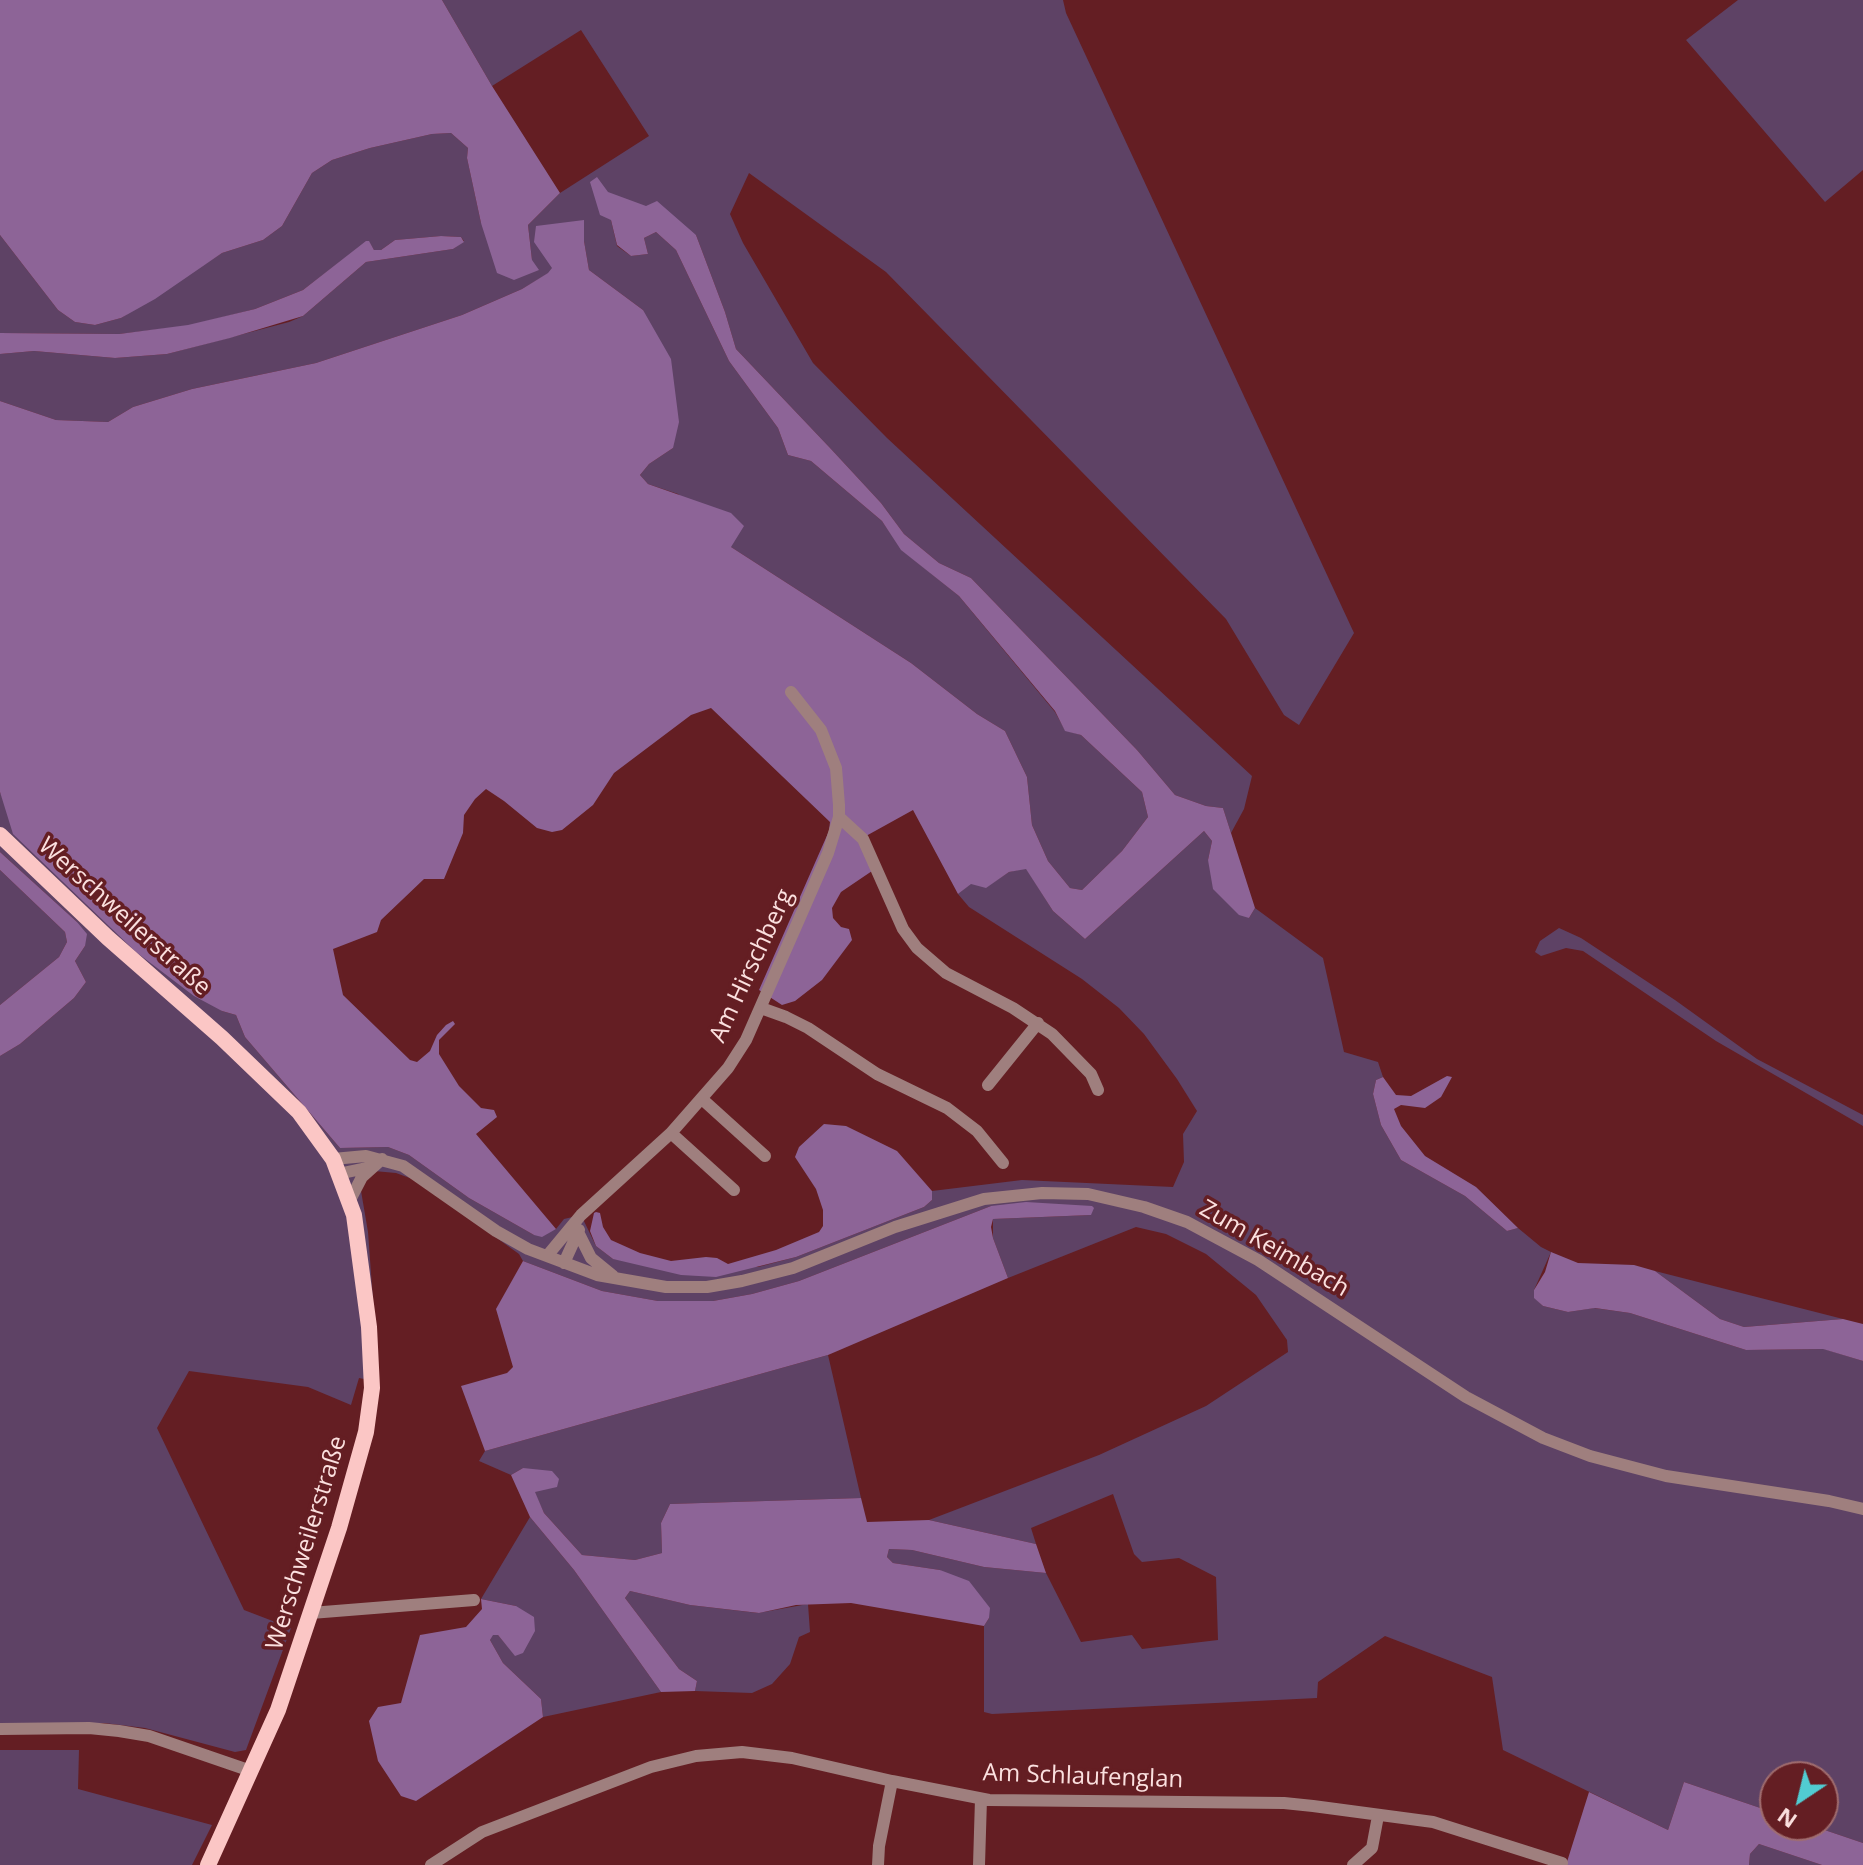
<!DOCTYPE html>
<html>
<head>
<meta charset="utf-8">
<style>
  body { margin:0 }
  #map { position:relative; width:1863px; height:1865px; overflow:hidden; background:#641e23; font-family:"Open Sans",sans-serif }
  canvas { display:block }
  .north { position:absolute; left:1759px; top:1761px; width:80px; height:80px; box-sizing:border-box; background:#641e23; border:2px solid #a06c6e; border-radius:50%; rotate:215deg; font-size:22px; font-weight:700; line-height:32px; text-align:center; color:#fbe0df }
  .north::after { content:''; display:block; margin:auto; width:28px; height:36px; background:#51ccd2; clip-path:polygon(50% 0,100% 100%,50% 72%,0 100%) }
</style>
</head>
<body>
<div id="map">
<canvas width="1863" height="1865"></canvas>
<div class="north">N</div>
</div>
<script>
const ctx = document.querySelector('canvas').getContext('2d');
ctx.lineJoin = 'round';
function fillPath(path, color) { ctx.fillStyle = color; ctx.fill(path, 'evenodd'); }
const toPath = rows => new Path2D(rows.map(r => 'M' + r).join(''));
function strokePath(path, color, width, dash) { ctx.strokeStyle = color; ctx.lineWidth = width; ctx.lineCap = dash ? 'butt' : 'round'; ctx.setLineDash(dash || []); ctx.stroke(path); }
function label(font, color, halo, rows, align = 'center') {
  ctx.font = font + ' "Open Sans",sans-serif'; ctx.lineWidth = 7; ctx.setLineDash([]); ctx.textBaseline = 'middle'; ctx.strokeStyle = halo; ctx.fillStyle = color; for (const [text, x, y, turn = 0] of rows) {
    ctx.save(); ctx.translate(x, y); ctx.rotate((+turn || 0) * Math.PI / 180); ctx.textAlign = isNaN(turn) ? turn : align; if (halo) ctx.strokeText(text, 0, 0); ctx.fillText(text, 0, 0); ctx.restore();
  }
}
fillPath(toPath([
  [442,0,1063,0,1066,13,1354,633,1299,725,1284,715,1226,619,886,272,749,173,730,214,743,243,813,363,887,438,1252,776,1244,809,1231,833,1223,808,1206,806,1175,795,1137,750,971,578,939,563,904,534,881,503,831,449,736,349,725,312,696,235,611,220,617,246,631,256,648,254,644,238,656,232,676,250,729,361,778,428,788,455,811,461,882,521,902,550,959,596,1055,712,1065,730,1081,735,1142,792,1148,817,1122,851,1082,890,1070,888,1048,861,1032,825,1027,777,1005,731,977,714,911,663,731,547,678,494,648,484,640,475,649,464,673,448,643,310,589,270,584,241,549,273,522,289,462,315,316,363,192,389,133,407,108,422,56,420,0,401,0,354,34,351,115,358,167,354,289,322,303,316,366,262,453,249,464,241,461,237,441,236,395,240,381,250,374,250,369,242,366,242,303,290,255,309,188,326,119,334,0,333,0,235,58,310,75,322,95,325,121,318,222,253,263,240,282,226,312,173,332,160,370,148,432,134,451,133,468,148,467,158,481,223,532,260,528,225,560,193,649,136,581,30,492,86],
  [1738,0,1863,0,1863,170,1825,202,1686,40],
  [0,792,4,801,222,1011,236,1015,245,1037,340,1148,388,1147,409,1155,469,1198,534,1235,556,1229,564,1219,581,1215,596,1246,613,1259,758,1267,796,1257,924,1207,932,1200,932,1191,1022,1180,1173,1187,1184,1162,1183,1134,1197,1111,1177,1079,1144,1034,1119,1008,1082,979,969,907,958,894,971,883,986,887,1009,872,1026,868,1053,911,1085,939,1204,831,1212,841,1208,860,1249,918,1255,908,1323,958,1344,1052,1378,1062,1383,1077,1376,1080,1373,1094,1381,1125,1401,1160,1465,1196,1507,1231,1518,1228,1541,1247,1551,1252,1534,1290,1535,1298,1543,1306,1568,1312,1594,1308,1630,1313,1746,1350,1824,1349,1863,1361,1863,1843,1810,1825,1823,1825,1823,1777,1775,1777,1775,1813,1684,1782,1668,1830,1503,1750,1492,1677,1385,1636,1318,1682,1317,1698,992,1714,984,1712,984,1626,989,1618,940,1570,893,1563,887,1557,889,1549,912,1550,984,1567,1046,1573,1081,1642,1132,1635,1142,1649,1218,1640,1216,1577,1179,1558,1142,1562,1134,1554,1113,1494,1031,1528,1036,1544,929,1520,1099,1455,1206,1406,1288,1352,1287,1340,1256,1295,1206,1254,1166,1234,1136,1227,1008,1278,993,1238,993,1219,1091,1215,991,1206,799,1281,752,1294,713,1301,658,1301,602,1291,523,1261,519,1254,418,1181,396,1173,374,1171,360,1185,368,1232,379,1382,359,1378,351,1405,308,1387,189,1371,157,1428,244,1610,291,1628,246,1750,235,1752,145,1728,104,1723,0,1723,0,1056,20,1044,74,998,86,982,75,961,85,946,77,922,0,852],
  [0,870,65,932,67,942,59,957,0,1005],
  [1559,928,1581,938,1675,1000,1757,1059,1863,1115,1863,1126,1716,1041,1583,951,1566,948,1541,956,1535,952,1540,941],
  [1655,1271,1843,1319,1744,1327,1720,1319],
  [828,1355,861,1498,670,1504,661,1523,662,1553,635,1560,582,1555,544,1513,523,1468,511,1475,479,1461,485,1451],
  [530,1517,574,1570,661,1692,543,1717,541,1699,503,1663,490,1640,492,1635,498,1635,515,1655,516,1606,481,1599],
  [630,1591,690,1605,758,1613,808,1604,810,1632,799,1637,790,1664,772,1684,752,1693,695,1691,697,1681,679,1669,625,1598],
  [0,1750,79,1750,78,1789,212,1825,192,1865,0,1865],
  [1759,1844,1822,1865,1749,1865,1750,1854]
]), '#5e4265');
fillPath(toPath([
  [0,0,442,0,492,86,560,193,528,225,532,260,539,270,514,280,497,273,481,223,467,158,468,148,451,133,432,134,370,148,332,160,312,173,282,226,263,240,222,253,155,299,121,318,95,325,75,322,58,310,0,235],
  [597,177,608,192,646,206,657,201,696,235,725,312,736,349,831,449,881,503,904,534,939,563,971,578,1137,750,1175,795,1206,806,1223,808,1255,908,1249,918,1239,915,1213,889,1208,860,1212,841,1204,831,1085,939,1053,911,1026,869,1009,872,986,888,971,884,958,894,913,810,866,836,872,871,841,892,832,908,833,918,841,927,849,929,852,940,822,980,795,1001,782,1005,759,990,829,831,830,822,711,708,691,715,614,773,593,805,562,830,552,832,537,828,504,801,486,789,475,799,464,815,463,833,444,879,424,879,381,920,377,932,333,949,343,995,410,1060,417,1062,430,1051,437,1035,446,1025,453,1021,455,1024,439,1040,439,1054,459,1086,481,1108,494,1110,497,1117,476,1134,556,1229,542,1237,534,1235,469,1198,409,1155,388,1147,340,1148,245,1037,236,1015,222,1011,194,996,136,952,13,834,0,792,0,401,56,420,108,422,133,407,192,389,316,363,462,315,522,289,548,273,552,268,534,242,536,226,584,220,584,241,589,270,643,310,671,359,679,422,673,448,649,464,640,475,648,484,731,513,744,526,731,547,911,663,977,714,1005,731,1027,777,1032,825,1048,861,1070,888,1082,890,1122,851,1148,817,1142,792,1081,735,1065,731,1055,711,959,596,901,550,882,521,811,461,788,455,778,428,729,361,676,250,656,232,644,238,648,254,631,256,617,245,611,220,600,215,590,182],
  [441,236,461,237,464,242,453,249,366,262,303,316,230,338,167,354,115,358,34,351,0,354,0,333,119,334,188,325,255,309,303,290,366,241,369,241,374,250,381,250,395,240],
  [0,852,77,922,87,934,85,946,75,961,86,982,74,998,20,1044,0,1056,0,1005,59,957,67,942,65,932,0,870],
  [1447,1076,1452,1077,1441,1097,1425,1108,1401,1105,1394,1109,1401,1126,1425,1156,1476,1187,1518,1228,1507,1231,1465,1196,1401,1160,1381,1125,1373,1094,1376,1080,1383,1077,1396,1095,1411,1096],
  [824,1124,846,1126,897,1151,932,1191,932,1200,924,1207,796,1257,716,1277,681,1275,613,1259,596,1246,590,1231,594,1213,596,1212,600,1213,603,1227,611,1240,640,1253,671,1261,706,1257,717,1258,728,1264,776,1250,819,1232,823,1226,823,1210,816,1189,795,1157,799,1147],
  [1026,1202,1092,1206,1094,1208,1091,1215,993,1219,991,1227,993,1238,1008,1278,828,1355,485,1451,461,1386,507,1373,513,1367,496,1309,523,1261,602,1291,658,1301,713,1301,752,1294,799,1281,991,1206],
  [1551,1252,1578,1263,1634,1265,1655,1271,1720,1319,1744,1327,1843,1319,1863,1324,1863,1361,1823,1349,1746,1350,1630,1313,1595,1308,1568,1312,1543,1306,1534,1298,1534,1290,1545,1272],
  [523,1468,552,1471,559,1479,557,1487,535,1492,544,1513,582,1555,635,1560,662,1553,661,1523,670,1504,861,1498,867,1522,929,1520,1036,1544,1046,1573,984,1567,912,1550,889,1549,887,1557,893,1563,940,1570,969,1581,990,1608,989,1618,984,1626,851,1603,796,1605,759,1613,690,1605,630,1591,625,1598,679,1669,697,1681,695,1691,661,1692,574,1570,530,1517,511,1475],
  [481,1599,516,1606,534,1617,535,1631,523,1653,515,1656,498,1635,493,1635,490,1640,503,1663,541,1699,543,1717,416,1801,401,1796,378,1761,369,1721,378,1707,401,1703,420,1635,466,1627,482,1609],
  [1684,1782,1775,1813,1775,1825,1810,1825,1863,1843,1863,1865,1822,1865,1759,1844,1750,1854,1749,1865,1566,1865,1589,1792,1668,1830]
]), '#8d6497');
strokePath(toPath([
  [839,817,863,839,903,929,917,948,946,973,1013,1008,1052,1034,1091,1074,1098,1090],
  [761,1008,786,1017,808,1028,877,1074,947,1108,977,1131,1003,1163],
  [988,1085,1038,1023],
  [702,1099,765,1156],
  [671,1133,734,1190],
  [333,1159,366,1156,403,1166,496,1231,528,1249,597,1275,666,1287,707,1287,742,1281,793,1268,895,1227,984,1199,1042,1193,1088,1194,1144,1207,1187,1222,1258,1260,1466,1397,1543,1438,1590,1456,1666,1476,1829,1501,1863,1509],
  [338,1174,371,1167],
  [349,1202,362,1177,382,1159],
  [579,1234,591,1258,613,1276],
  [547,1256,581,1215,671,1133,728,1068,746,1040,797,924,828,853,839,817,839,805,836,768,821,730,791,692],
  [564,1263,579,1230],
  [311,1613,474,1600],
  [0,1729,89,1728,119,1731,149,1736,251,1771],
  [431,1865,482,1832,651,1767,696,1756,742,1752,792,1758,892,1781,989,1800,1284,1803,1313,1806,1433,1822,1562,1863],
  [878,1865,879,1846,892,1781],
  [979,1865,981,1799],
  [1353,1865,1372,1848,1378,1816]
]), '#9f7f7e', 12);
strokePath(toPath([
  [0,835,108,938,222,1038,299,1112,333,1159,354,1215,369,1327,372,1388,366,1432,339,1528,278,1710,208,1865]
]), '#fbc6c5', 16);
label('24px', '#fbe0df', '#641e23', [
  ["Werschweilerstraße",124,917,42],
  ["Am Hirschberg",752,966,-65],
  ["Zum Keimbach",1274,1249,30],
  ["Werschweilerstraße",307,1543,-73],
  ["Am Schlaufenglan",1083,1777,2]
]);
</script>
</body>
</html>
